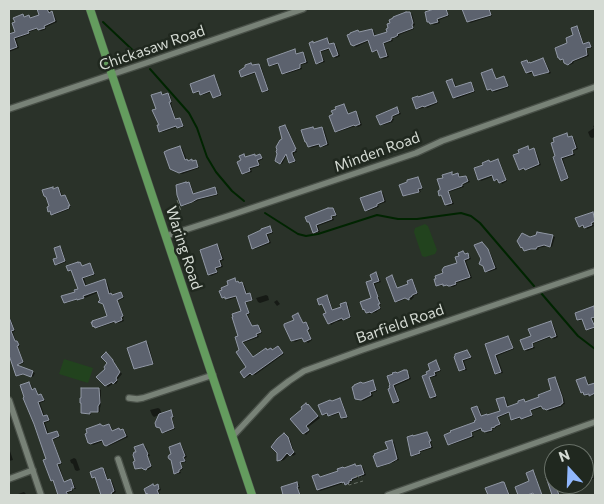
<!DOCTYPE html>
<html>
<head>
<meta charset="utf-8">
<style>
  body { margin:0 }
  #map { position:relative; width:604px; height:504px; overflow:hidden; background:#2a3229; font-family:Commissioner,sans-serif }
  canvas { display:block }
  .frame { position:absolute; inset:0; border:10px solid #d5dbd4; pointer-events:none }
  .north { position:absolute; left:544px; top:444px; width:50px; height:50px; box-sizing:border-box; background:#20281f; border:1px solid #687067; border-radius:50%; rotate:340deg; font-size:14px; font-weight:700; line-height:20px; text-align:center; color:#d5dbd4 }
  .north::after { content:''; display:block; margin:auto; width:18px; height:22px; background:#91b8fd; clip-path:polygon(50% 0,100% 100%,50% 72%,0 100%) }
</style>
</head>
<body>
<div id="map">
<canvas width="604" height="504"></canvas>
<div class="frame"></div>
<div class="north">N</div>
</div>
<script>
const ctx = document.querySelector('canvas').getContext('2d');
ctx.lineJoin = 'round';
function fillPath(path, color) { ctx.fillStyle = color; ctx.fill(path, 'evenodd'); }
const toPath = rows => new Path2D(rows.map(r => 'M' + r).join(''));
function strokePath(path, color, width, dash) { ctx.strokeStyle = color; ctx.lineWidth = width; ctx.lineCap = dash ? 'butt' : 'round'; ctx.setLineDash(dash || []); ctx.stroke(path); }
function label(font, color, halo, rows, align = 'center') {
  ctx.font = font + ' Commissioner,sans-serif'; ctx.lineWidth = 5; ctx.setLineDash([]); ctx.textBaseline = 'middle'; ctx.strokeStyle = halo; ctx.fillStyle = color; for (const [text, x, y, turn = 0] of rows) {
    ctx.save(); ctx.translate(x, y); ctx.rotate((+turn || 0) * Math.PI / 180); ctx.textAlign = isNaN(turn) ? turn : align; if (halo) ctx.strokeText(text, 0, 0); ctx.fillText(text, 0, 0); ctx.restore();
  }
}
fillPath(toPath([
  [425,224,428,226,437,250,435,254,425,257,422,256,414,232,415,228],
  [64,359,93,368,88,383,59,374]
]), '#22431e');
fillPath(toPath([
  [38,9,49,9,51,13,54,14,57,22,46,27,46,29,41,31,38,29,29,32,30,34,16,39,19,48,9,52,9,35,16,32,23,15,26,17,29,16,31,19,41,16],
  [445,9,447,10,449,16,439,20,440,23,434,25,428,21,437,10],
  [463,9,490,9,492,16,470,23,468,21],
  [409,13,412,14,415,25,413,26,414,29,399,35,399,36,398,37,392,39,393,41,384,44,389,57,383,59,381,57,378,51,375,52,373,51,369,41,356,47,352,44,358,31,360,33,372,30,374,31,376,37,389,32],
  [577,27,579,29,584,45,589,43,591,45,592,48,587,49,589,56,573,62,574,63,570,65,565,62,564,60,559,58,575,36],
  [327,40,329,41,331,45,334,44,336,45,340,56,336,58,334,57,331,49,321,52,325,62,319,64,317,63,313,43,314,44],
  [294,51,297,52,298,55,303,54,305,55,308,63,301,65,302,69,286,74,283,73,279,64,272,66,270,65],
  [543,60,545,61,551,73,549,74,547,73,537,76,535,75,534,72,529,74,527,73,527,61,529,63],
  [251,64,261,66,269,91,265,92,263,91,256,73,245,77,242,76],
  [492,70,494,72,497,80,504,77,506,79,509,87,495,92,488,90],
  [214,76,216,78,222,96,216,98,214,97,212,92,203,95,201,92,196,93,194,92],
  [452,80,454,81,457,88,471,83,473,85,475,92,456,99,454,97],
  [161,93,163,95,168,94,170,95,172,103,171,103,176,120,180,119,182,121,184,127,180,128,178,127,163,132,161,131,157,109],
  [433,93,435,95,438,103,427,108,426,107,419,109,417,108],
  [344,105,346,107,349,114,355,112,358,114,362,125,358,127,356,126,338,132,336,131,337,110],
  [397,109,399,110,401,114,393,117,394,120,392,121,393,122,384,125,381,124],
  [595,125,595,137,592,138,590,137,588,132,594,128,593,126],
  [285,126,287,127,297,150,296,150,297,152,294,153,294,156,296,162,292,163,290,162,287,155,282,164,276,161,284,140],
  [313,128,315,129,322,128,324,129,329,145,323,147,321,145,311,148,309,146],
  [567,135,569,138,572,137,574,138,578,149,573,151,575,155,563,159,569,179,564,181,562,180,554,158],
  [180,147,182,148,187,160,198,163,199,168,182,174,173,170],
  [528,148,531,151,534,150,536,151,541,165,528,170,526,169,522,170,520,169,520,154],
  [244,155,246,157,254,155,256,156,260,155,262,156,263,159,259,161,260,166,251,169,252,172,245,174,243,173,242,161],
  [498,160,500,162,507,181,502,184,499,180,497,181,495,180,494,176,481,181,479,179,491,163],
  [451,173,454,175,458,174,460,175,461,178,466,177,468,178,470,182,463,185,464,187,449,192,454,204,448,206,446,205,442,196,440,195,444,178],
  [418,179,420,180,423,189,420,190,421,192,406,196,404,195],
  [189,184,191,185,194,195,215,188,217,189,218,195,199,200,184,206,182,205],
  [52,188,55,190,58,189,60,190,63,197,67,198,71,207,70,207,70,209,54,215,49,211,50,207,47,196],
  [381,192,383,193,386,202,378,205,379,207,368,211,366,210],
  [333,209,335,210,337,216,333,217,334,220,318,226,320,232,316,233,314,232,310,223],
  [593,213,595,214,595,223,593,224,594,226,587,229,585,226,582,227,580,226,577,218],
  [270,228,272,229,273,233,268,235,271,243,255,249,253,248],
  [546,234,555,237,552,247,547,246,539,248,538,250,534,249,527,251,522,247,530,238],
  [482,243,490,252,497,269,489,272,486,271,482,259],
  [217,246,219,247,224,260,221,261,223,267,217,269,218,273,211,276,209,275],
  [60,247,62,249,66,262,58,265,56,264,59,258],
  [463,252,466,255,470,256,471,259,466,261,472,278,457,283,457,285,453,287,445,285,439,286,437,285,445,274,459,263],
  [80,263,83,267,90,265,92,266,95,275,84,278,87,287,104,281,107,282,111,294,113,295,121,293,123,294,124,298,118,301,124,317,123,318,124,321,119,323,116,322,98,328,94,326,93,323,108,317,99,292,80,300,79,299,67,303,65,302,80,290,72,271,69,270],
  [376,274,378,275,381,282,375,284,381,305,380,305,381,309,377,311,377,312,369,314,364,309,362,303,373,299,367,283,373,281],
  [392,277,394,278,398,289,409,285,412,280,414,282,418,294,413,296,414,297,411,300,408,298,398,302,396,301],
  [235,280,240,284,244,284,248,295,252,296,253,300,246,303,250,314,248,315,253,327,258,326,260,327,262,333,258,335,259,337,243,343,254,358,271,349,273,350,278,347,284,354,255,375,252,374,246,378,244,377,248,368,240,350,240,337,243,311,237,297,228,300,223,297],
  [266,295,268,296,269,300,260,303,258,302,256,298],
  [327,297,329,298,333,311,343,308,346,303,348,304,351,318,336,322,331,325,329,323,324,305,320,304],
  [277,300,280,304,277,306,274,302],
  [594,307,595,308,595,318,593,319,595,328,589,330,587,329,583,319,580,321,578,319],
  [298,315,300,316,304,324,308,324,310,330,308,331,312,340,308,343,304,338,295,342,292,340,296,320],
  [9,318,11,319,15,331,13,332,16,342,19,343,20,346,18,347,24,363,17,366,35,373,33,377,26,374,19,376,17,375,9,351],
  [551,323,553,324,558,337,554,339,551,337,533,344,535,348,527,351,525,350,533,337],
  [508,337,510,339,514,349,497,356,503,373,498,374,496,373,486,345],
  [146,342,148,343,154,364,137,369,135,368],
  [466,351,469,352,472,358,464,361,467,370,462,371,460,370,457,357],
  [108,355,115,362,114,363,122,374,117,380,118,381,116,384,114,383,108,387,98,377,107,369,109,363],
  [436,362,438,363,441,371,436,373,437,376,430,378,437,397,433,399,431,397,424,377,431,371],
  [406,372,409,373,411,379,395,386,400,402,396,404,394,402,390,386],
  [555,378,557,380,564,399,565,404,562,405,563,406,549,411,543,407,531,411,533,416,525,419,522,418,515,420,512,419,510,413,498,418,501,425,496,427,496,428,493,429,493,431,487,433,483,429,472,433,474,437,451,445,449,444,476,423,477,421,477,407,480,409,482,417,502,411,504,398,506,399,509,408,523,401,526,403,553,391],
  [585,379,587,380,590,386,595,384,595,395,588,396,582,392],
  [372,382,375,383,377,391,372,393,373,396,363,401,356,398,363,384],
  [29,383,31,384,33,390,35,390,37,391,39,396,41,395,43,396,45,401,40,403,45,417,47,416,49,417,50,421,45,423,49,435,57,433,59,434,60,437,53,440,62,464,59,465,65,483,71,480,73,482,76,489,73,489,73,491,68,493,69,495,58,495,54,481,52,480],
  [99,389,101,390,101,404,100,408,100,412,91,412,91,415,83,412],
  [340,399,342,401,348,418,344,419,342,418,340,413,332,416,329,414,325,415,323,414],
  [310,407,320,418,307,428,310,431,306,435,292,419],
  [158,408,160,409,162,415,170,412,173,413,174,418,172,418,175,429,165,433,163,432,161,414,154,417,152,415,150,410],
  [109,425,111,426,113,431,123,430,125,431,128,437,109,446,105,444,104,441,93,445,89,442,103,427],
  [426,433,429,434,432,442,431,442,433,448,420,452,421,454,414,456,412,455],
  [287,436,290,439,294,452,296,454,293,456,290,454,284,460,281,461,279,460],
  [392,441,394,442,399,460,395,461,395,462,380,467,378,466,390,450],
  [180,444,182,446,187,457,185,458,186,462,181,463,183,469,180,471,181,473,177,474,175,473,172,460],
  [143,445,146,447,150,456,148,456,152,467,148,470,144,468,138,469,136,468,137,462],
  [9,448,13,460,9,461],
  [590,457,592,459,593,462,589,464,594,479,587,481,584,479,584,459],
  [74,458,76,459,80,470,77,471,75,470,73,464,71,463,70,460],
  [361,466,363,467,366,475,353,480,353,481,350,482,351,484,348,485,344,483,320,491,318,489,318,475,321,478,345,469],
  [103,469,105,470,108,480,112,481,116,492,113,494,113,495,102,495,96,478,93,477],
  [533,472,535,473,542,495,519,495,517,487,531,482],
  [554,475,554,484,556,484,560,495,554,495,547,477],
  [296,483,299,484,300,488,298,488,301,495,285,495,282,488],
  [504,484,506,485,510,495,489,495,487,489],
  [153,485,160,487,161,490,159,491,160,495,149,495,147,493],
  [24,492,27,495,15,495]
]), '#0007');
strokePath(toPath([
  [103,22,141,58],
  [150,69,189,113,197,128,207,157,216,172,232,191,244,201],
  [265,213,298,234,306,236,318,234,377,215,398,219,417,219,461,213,471,216,480,223,534,286],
  [541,293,578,336,595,349]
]), '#002400', 2);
const building = toPath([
  [37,9,47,9,49,13,52,11,55,21,44,26,45,28,38,30,37,28,28,31,29,33,14,38,17,47,9,50,9,34,15,32,12,23,15,22,13,18,23,14,24,17,29,15,30,18,39,15,37,9],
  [434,9,446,9,448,15,437,19,438,22,430,24,429,22,427,22,425,12,434,9],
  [462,9,489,9,491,15,467,22,462,9],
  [406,12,410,12,413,23,412,25,413,28,397,34,398,35,395,37,391,38,391,40,383,43,387,56,380,58,377,50,372,52,368,40,353,46,352,45,351,45,347,35,350,34,350,33,358,30,359,32,372,29,374,36,387,32,386,29,388,28,387,24,390,23,389,20,393,18,393,17,406,12],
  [577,26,583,44,589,42,591,47,586,48,587,55,572,61,572,62,569,64,568,65,564,63,563,59,560,60,559,58,558,58,555,48,567,43,566,38,573,35,571,28,577,26],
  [327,38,329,44,334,43,338,55,333,57,329,48,320,51,323,61,316,64,309,43,313,41,313,43,327,38],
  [295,49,296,54,303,52,306,62,300,64,300,68,282,74,278,63,269,66,267,59,295,49],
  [543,58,549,72,534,76,532,71,526,73,521,62,527,60,528,63,530,62,530,63,543,58],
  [251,63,252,65,259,64,268,90,262,92,255,72,241,77,239,71,245,67,245,65,251,63],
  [492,69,496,79,504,76,508,86,492,91,491,89,487,90,481,73,492,69],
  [214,75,221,95,213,98,210,91,200,95,199,91,193,93,190,84,214,75],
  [452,79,455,87,471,82,474,91,453,98,446,81,452,79],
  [161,92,162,95,168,93,171,102,169,102,175,119,180,118,183,126,177,128,176,126,159,132,157,125,159,125,152,110,156,109,151,95,161,92],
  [433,92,437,102,424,107,423,106,416,109,412,98,418,96,418,97,433,92],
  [344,104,348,114,356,111,360,124,355,126,354,125,335,132,329,116,333,114,331,111,336,109,335,107,344,104],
  [397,107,399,113,392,116,392,119,391,120,391,121,380,125,376,116,397,107],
  [285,125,296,149,295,149,295,151,292,152,292,154,295,161,289,163,286,154,280,164,275,161,277,154,276,151,277,150,276,147,280,140,282,139,279,127,285,125],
  [313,127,314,129,322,127,327,144,320,147,319,144,308,147,306,142,305,142,301,130,313,127],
  [567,133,568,137,572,136,576,148,572,150,573,154,561,158,568,178,561,181,553,157,555,156,551,143,554,142,553,138,567,133],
  [180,146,185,160,187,159,188,161,192,159,192,161,196,160,198,167,179,173,170,169,164,152,168,150,180,146],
  [528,146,529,150,534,148,539,164,525,170,524,168,519,170,513,155,519,153,518,150,528,146],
  [244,154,245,157,255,154,255,156,260,154,262,158,257,160,259,165,249,168,250,171,242,174,237,162,241,160,239,156,244,154],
  [498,159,506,180,499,183,497,179,494,181,492,175,478,180,474,168,483,165,482,163,489,160,490,162,498,159],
  [452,172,452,175,458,173,459,177,466,176,468,181,462,184,462,186,448,191,452,203,445,205,442,197,441,195,439,196,438,191,440,190,440,188,437,179,443,178,442,175,452,172],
  [418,177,422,188,418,189,419,192,403,196,399,185,407,182,407,180,418,177],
  [186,182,186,183,189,182,193,194,215,187,217,194,197,199,192,202,181,206,177,195,176,185,186,182],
  [53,187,53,189,58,187,61,196,65,195,70,206,68,206,69,208,51,215,50,211,48,212,47,207,49,206,46,197,44,196,42,190,53,187],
  [381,191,384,201,377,204,377,206,365,211,360,198,381,191],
  [328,208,333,208,336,215,331,216,332,219,316,225,318,231,313,233,309,222,307,222,305,217,328,208],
  [593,212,595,221,591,223,592,225,584,228,583,225,579,227,575,218,593,212],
  [270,226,272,232,266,234,269,242,252,249,248,236,261,230,261,229,270,226],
  [537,232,553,235,550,247,544,245,537,247,536,249,531,249,524,251,522,247,521,248,517,241,522,233,530,237,536,235,537,232],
  [482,242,488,249,495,268,485,272,483,266,479,264,481,259,474,245,482,242],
  [217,244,222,259,219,260,221,266,215,268,217,272,208,275,200,250,217,244],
  [60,246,65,261,55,265,53,259,57,258,54,248,60,246],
  [463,251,465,254,468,253,469,258,464,260,470,277,455,282,456,284,450,286,448,286,447,285,443,286,443,284,436,286,434,279,436,279,435,276,443,273,442,270,444,267,457,263,455,257,459,256,458,253,463,251],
  [78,262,78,263,80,262,82,266,90,263,94,274,82,278,85,286,105,279,109,294,111,293,112,295,121,292,123,297,117,300,123,316,121,317,122,320,115,323,115,321,95,328,94,326,93,327,91,322,93,322,92,321,107,316,103,304,98,302,100,300,97,291,83,296,84,298,77,300,77,299,64,303,61,296,75,292,74,290,78,289,71,270,68,271,66,266,78,262],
  [376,272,379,281,373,283,378,297,377,297,380,304,378,304,380,308,371,313,370,312,366,313,364,309,363,310,360,302,371,298,366,282,372,280,370,275,376,272],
  [392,275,397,288,408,284,407,281,412,279,417,293,412,295,412,296,409,298,409,300,405,298,395,302,386,278,392,275],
  [235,278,236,282,238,281,239,283,242,282,246,294,250,293,252,300,245,302,249,313,246,314,252,326,258,325,261,332,256,334,257,336,242,342,253,357,266,348,267,350,271,348,272,350,278,346,283,353,252,375,250,373,244,378,240,372,246,367,236,352,239,350,235,337,238,336,232,317,233,317,232,314,241,311,236,296,225,299,225,297,222,298,219,291,222,290,221,288,228,285,227,281,235,278],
  [327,295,332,310,341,307,340,304,346,302,350,317,343,320,342,318,328,324,323,314,326,313,322,304,319,305,317,299,327,295],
  [594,306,595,317,591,318,595,327,586,330,582,319,577,320,575,313,594,306],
  [298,313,303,323,306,322,309,329,307,330,311,339,304,342,302,338,291,341,284,326,284,324,294,320,292,316,298,313],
  [9,317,14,330,11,331,15,341,17,341,19,345,17,346,23,362,17,365,33,371,31,377,23,374,16,376,9,355,9,317],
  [551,321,556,336,551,338,550,336,532,343,533,347,524,350,520,340,531,336,528,329,551,321],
  [508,336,513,348,495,355,501,372,495,374,485,344,508,336],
  [146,341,153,364,134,369,127,348,146,341],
  [467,350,471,357,462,360,465,369,459,371,454,357,455,356,455,354,467,350],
  [106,352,113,360,113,361,120,372,116,378,117,380,113,384,112,382,105,386,96,377,105,369,104,367,107,363,101,357,106,352],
  [436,360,440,370,434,372,435,375,429,377,436,396,430,398,422,376,427,374,426,372,430,370,428,364,436,360],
  [404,370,407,370,409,378,393,385,399,401,393,403,388,389,390,388,389,386,390,385,387,376,393,374,392,373,396,372,397,373,404,370],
  [555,377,562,397,563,403,561,404,561,405,546,410,545,409,543,409,541,406,530,410,532,415,521,419,520,417,511,420,509,412,497,417,500,424,495,426,495,427,491,428,492,430,484,432,484,431,482,431,481,428,471,432,472,436,448,445,444,435,451,432,450,431,475,422,474,421,476,420,471,408,477,406,481,416,487,414,487,415,500,411,496,399,504,397,507,407,518,403,518,401,524,399,525,402,539,397,538,395,551,390,548,379,555,377],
  [585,377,588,385,595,383,595,393,589,396,589,394,584,395,583,392,581,393,576,380,585,377],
  [373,380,376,390,370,392,371,395,361,400,355,399,352,387,354,386,354,385,361,382,362,383,364,383,373,380],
  [29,382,32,390,35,388,38,395,41,394,44,400,38,402,43,416,47,415,49,420,43,422,47,434,57,431,59,436,52,439,61,463,57,464,64,482,71,479,74,488,71,488,72,490,66,492,68,495,58,495,53,480,51,481,43,460,46,459,34,424,23,398,24,397,20,385,29,382],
  [81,388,99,388,100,403,98,406,98,412,90,412,90,414,81,413,81,403,80,403,80,398,81,398,81,388],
  [340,398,347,417,341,418,339,412,328,416,327,413,322,415,318,405,330,400,332,401,340,398],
  [306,403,307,405,308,404,318,416,306,426,309,430,303,434,290,419,302,409,301,407,306,403],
  [171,410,173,417,171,417,174,428,162,433,160,428,156,427,155,423,159,414,171,410],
  [100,424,103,426,109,424,112,431,119,428,120,430,123,429,126,436,106,446,104,445,102,440,90,444,89,443,88,443,85,434,87,433,86,429,100,424],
  [427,432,431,441,429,441,431,447,419,451,420,453,411,456,407,437,413,435,413,436,427,432],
  [284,433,288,437,292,449,294,452,290,456,287,453,281,460,277,461,277,453,271,447,277,439,284,433],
  [392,440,397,459,390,463,377,467,373,456,375,455,374,454,388,449,385,442,392,440],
  [180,443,185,456,183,457,185,461,180,462,182,468,179,470,179,472,174,474,171,460,169,459,168,457,169,455,171,454,169,447,180,443],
  [143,444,148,454,147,455,151,466,147,468,146,470,143,469,142,468,135,469,133,462,135,461,133,455,134,452,136,452,134,447,143,444],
  [584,455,586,458,590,456,592,461,587,463,592,478,584,481,584,455],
  [355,464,356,466,361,465,364,474,351,479,352,480,349,481,349,483,345,485,344,482,342,483,342,482,317,490,312,476,318,474,320,477,338,471,337,469,343,467,344,468,355,464],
  [101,468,103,468,107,480,110,479,114,491,111,493,112,495,101,495,95,477,92,478,90,472,101,468],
  [533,470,542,495,534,495,533,493,527,495,518,495,515,487,529,481,526,473,533,470],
  [554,474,554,484,555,484,559,495,552,495,546,477,554,474],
  [297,482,298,487,297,487,300,495,283,495,281,487,297,482],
  [502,482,504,482,509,495,488,495,485,488,502,482],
  [153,484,154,486,158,484,159,489,157,490,159,495,148,495,147,493,146,494,144,489,153,484]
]);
fillPath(building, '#5c626e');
strokePath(building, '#9198a5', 1);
const minor = toPath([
  [9,109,149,62,303,9],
  [166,236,231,215,416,153,442,141,595,87],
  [129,398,137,399,143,398,213,375],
  [9,400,41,495],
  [233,436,272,394,289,381,304,371,362,350,595,271],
  [118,459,130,495],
  [9,479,33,470],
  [388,495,595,422]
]);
const major = toPath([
  [90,9,252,495]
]);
strokePath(minor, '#495048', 8);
strokePath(major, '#495048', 9);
strokePath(toPath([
  [177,200,181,211],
  [356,475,358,477,362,477],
  [348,484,349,485,363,481]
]), '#687067', 1, [4, 2.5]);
strokePath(minor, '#788277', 5.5);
strokePath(major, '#649c5e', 8);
label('15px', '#d5dbd4', '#20281f', [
  ["Chickasaw Road",152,48,-19],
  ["Minden Road",377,152,-20],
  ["Waring Road",184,248,72],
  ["Barfield Road",400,324,-19]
]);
</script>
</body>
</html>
